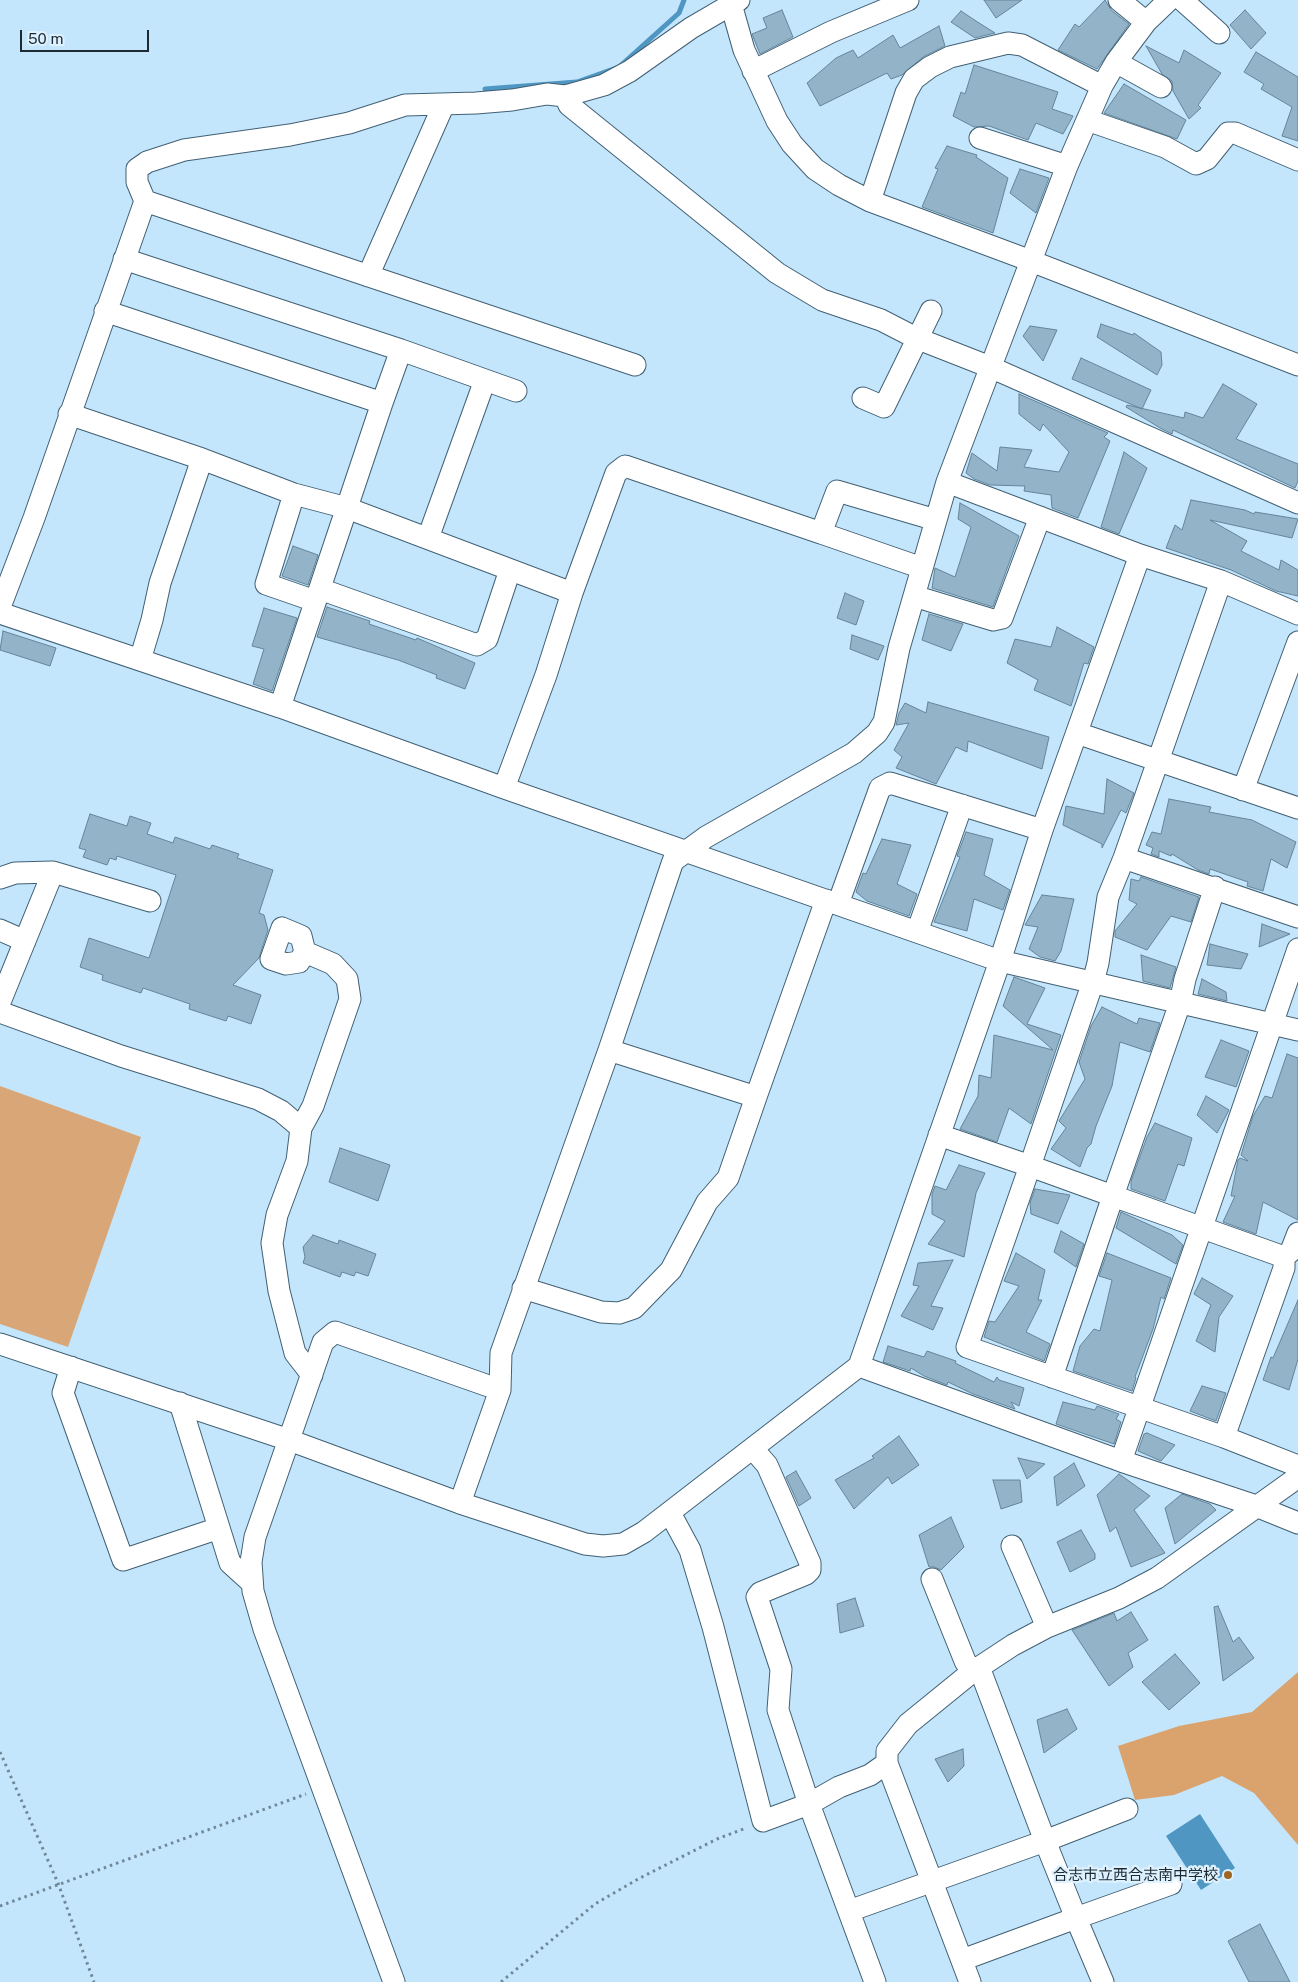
<!DOCTYPE html>
<html>
<head>
<meta charset="utf-8">
<style>
  body { margin:0 }
  #map { position:relative; width:1298px; height:1982px; overflow:hidden; background:#c4e6fd; font-family:"Public Sans",sans-serif }
  canvas { display:block }
  .scale { position:absolute; left:20px; top:30px; width:129px; height:22px; box-sizing:border-box; border:2px solid #1d2a32; border-top:0; padding-left:6px; font-size:15px; line-height:18px; white-space:nowrap; color:#1d2a32; -webkit-text-stroke:4px #ddf1ff; paint-order:stroke }
</style>
</head>
<body>
<div id="map">
<canvas width="1298" height="1982"></canvas>
<div class="scale">50 m</div>
</div>
<script>
const ctx = document.querySelector('canvas').getContext('2d');
ctx.lineJoin = 'round';
function fillPath(path, color) { ctx.fillStyle = color; ctx.fill(path, 'evenodd'); }
const toPath = rows => new Path2D(rows.map(r => 'M' + r).join(''));
function strokePath(path, color, width, dash) { ctx.strokeStyle = color; ctx.lineWidth = width; ctx.lineCap = dash ? 'butt' : 'round'; ctx.setLineDash(dash || []); ctx.stroke(path); }
function label(font, color, halo, rows, align = 'center') {
  ctx.font = font + ' "Public Sans","Noto Sans JP",sans-serif'; ctx.lineWidth = 4.5; ctx.setLineDash([]); ctx.textBaseline = 'middle'; ctx.strokeStyle = halo; ctx.fillStyle = color; for (const [text, x, y, turn = 0] of rows) {
    ctx.save(); ctx.translate(x, y); ctx.rotate((+turn || 0) * Math.PI / 180); ctx.textAlign = isNaN(turn) ? turn : align; if (halo) ctx.strokeText(text, 0, 0); ctx.fillText(text, 0, 0); ctx.restore();
  }
}
fillPath(toPath([
  [0,1086,141,1137,68,1347,0,1324]
]), '#d9a777');
fillPath(toPath([
  [1298,1672,1298,1845,1254,1793,1222,1776,1174,1795,1135,1800,1118,1746,1179,1726,1252,1712]
]), '#daa26c');
fillPath(toPath([
  [1200,1814,1235,1868,1201,1890,1166,1836]
]), '#4f97c2');
strokePath(toPath([
  [485,89,577,82,619,67,679,13,684,0]
]), '#4f97c2', 5);
const building = toPath([
  [984,0,1022,0,996,18,984,0],
  [1105,0,1111,10,1129,24,1097,69,1058,50,1075,24,1079,27,1105,0],
  [782,10,793,37,760,54,752,34,767,28,763,18,782,10],
  [1245,10,1266,33,1251,49,1230,25,1245,10],
  [961,11,976,21,995,33,975,38,951,22,961,11],
  [939,26,945,46,923,57,902,75,891,79,887,73,820,106,807,83,836,58,853,50,858,58,893,35,900,48,939,26],
  [1146,46,1179,63,1184,50,1221,73,1198,105,1201,108,1189,119,1173,91,1172,81,1162,74,1146,46],
  [1256,52,1298,77,1298,141,1282,136,1292,107,1261,89,1264,84,1244,72,1256,52],
  [974,65,1058,92,1052,109,1073,116,1063,134,1036,123,1028,140,989,126,974,127,953,116,961,92,965,94,974,65],
  [1124,84,1186,120,1177,139,1104,113,1124,84],
  [947,146,977,155,976,157,1008,178,993,233,922,207,938,169,935,168,947,146],
  [1020,169,1049,178,1036,213,1010,193,1020,169],
  [1101,324,1133,335,1134,333,1161,352,1162,365,1157,375,1097,337,1101,324],
  [1030,326,1057,330,1043,361,1023,336,1030,326],
  [1081,358,1151,390,1142,409,1072,379,1081,358],
  [1223,384,1257,404,1236,439,1298,464,1298,481,1295,488,1173,430,1172,434,1160,428,1126,407,1127,405,1184,418,1185,412,1203,418,1223,384],
  [1019,394,1108,433,1104,437,1110,441,1078,518,1052,508,1051,495,1024,491,1025,486,990,485,974,479,966,473,972,453,997,471,1000,447,1032,450,1024,467,1059,472,1069,452,1043,424,1040,431,1019,414,1019,394],
  [1124,452,1147,468,1119,534,1101,527,1124,452],
  [1191,500,1245,510,1254,514,1255,512,1298,519,1292,538,1210,520,1247,541,1241,551,1279,570,1281,560,1298,570,1298,596,1276,591,1231,570,1166,548,1175,525,1182,530,1191,500],
  [960,503,1019,536,993,607,932,588,935,568,955,577,971,527,958,519,960,503],
  [293,546,318,555,308,585,282,576,293,546],
  [845,593,864,601,856,625,837,618,845,593],
  [327,607,370,621,369,624,416,640,417,638,475,663,465,689,436,678,437,675,398,660,317,637,327,607],
  [264,608,297,618,272,691,253,684,264,649,252,646,264,608],
  [929,614,963,624,951,651,922,640,929,614],
  [1057,627,1094,647,1088,664,1084,663,1071,706,1034,690,1038,680,1007,663,1015,639,1051,647,1057,627],
  [3,631,56,648,50,666,0,650,3,631],
  [852,635,884,646,878,660,850,649,852,635],
  [928,702,1049,737,1042,769,968,741,967,752,956,747,936,784,896,768,902,757,894,750,909,723,896,725,899,713,905,703,926,713,928,702],
  [1107,779,1134,793,1126,813,1121,810,1102,848,1102,844,1063,825,1066,806,1104,814,1107,779],
  [1169,799,1211,807,1209,812,1252,820,1296,842,1287,868,1271,859,1263,891,1247,886,1248,882,1210,869,1209,874,1198,870,1172,854,1171,856,1159,851,1159,857,1151,854,1153,848,1146,845,1152,832,1161,834,1169,799],
  [90,814,127,826,130,816,151,823,147,834,173,843,175,837,210,849,212,845,239,854,237,858,273,870,259,913,264,915,268,930,259,958,233,985,261,995,251,1024,228,1016,226,1021,189,1009,190,1004,143,988,141,993,102,980,103,975,80,967,89,938,149,958,176,875,117,856,116,860,110,858,107,865,83,857,86,850,79,848,90,814],
  [966,832,993,839,984,875,1010,890,1003,910,974,899,967,931,934,922,960,857,957,856,966,832],
  [882,839,911,845,897,884,917,894,909,916,867,901,856,892,863,873,866,874,882,839],
  [1141,877,1199,897,1191,922,1171,916,1147,950,1115,937,1115,931,1137,904,1129,900,1131,879,1139,881,1141,877],
  [1042,895,1074,899,1061,951,1055,961,1040,957,1029,949,1038,927,1025,925,1042,895],
  [1262,924,1290,934,1259,947,1262,924],
  [1210,944,1248,954,1241,969,1207,965,1210,944],
  [1141,955,1176,967,1170,988,1143,981,1141,955],
  [1014,977,1045,988,1027,1024,1061,1035,1031,1124,1009,1108,997,1142,960,1129,978,1096,979,1075,991,1078,994,1035,1053,1050,1003,1006,1014,977],
  [1202,979,1226,992,1227,1001,1198,994,1202,979],
  [1102,1007,1137,1024,1139,1018,1160,1023,1150,1052,1120,1042,1112,1086,1096,1126,1091,1144,1087,1148,1080,1167,1051,1149,1066,1128,1059,1121,1085,1079,1079,1062,1091,1026,1102,1007],
  [1221,1040,1249,1051,1236,1087,1205,1077,1221,1040],
  [1287,1054,1298,1058,1298,1220,1263,1202,1256,1234,1223,1222,1235,1196,1231,1196,1238,1160,1240,1158,1248,1161,1241,1155,1253,1116,1265,1096,1272,1098,1287,1054],
  [1206,1096,1229,1110,1217,1133,1197,1115,1206,1096],
  [1155,1123,1192,1138,1184,1166,1178,1164,1165,1201,1131,1189,1131,1181,1147,1137,1155,1123],
  [340,1148,390,1165,378,1201,329,1182,340,1148],
  [959,1165,985,1173,976,1193,964,1257,928,1244,945,1221,932,1214,932,1194,935,1186,946,1190,959,1165],
  [1035,1189,1070,1195,1058,1224,1031,1214,1030,1203,1035,1189],
  [1121,1212,1172,1235,1183,1245,1176,1264,1116,1228,1121,1212],
  [1061,1231,1084,1244,1076,1267,1054,1252,1061,1231],
  [313,1235,338,1244,339,1240,376,1254,368,1276,356,1272,354,1276,342,1272,340,1277,303,1263,305,1257,303,1247,313,1235],
  [1016,1253,1045,1270,1038,1300,1042,1300,1026,1332,1050,1344,1044,1361,984,1337,989,1321,995,1322,1019,1286,1004,1281,1016,1253],
  [1107,1253,1171,1278,1164,1299,1161,1297,1153,1329,1135,1377,1136,1378,1132,1391,1073,1371,1080,1346,1094,1329,1100,1331,1112,1280,1099,1276,1107,1253],
  [953,1260,931,1306,943,1308,933,1330,901,1316,919,1286,913,1285,918,1263,953,1260],
  [1202,1278,1233,1296,1219,1317,1215,1352,1196,1341,1211,1305,1194,1294,1202,1278],
  [1298,1300,1298,1359,1289,1390,1263,1380,1271,1357,1273,1358,1298,1300],
  [888,1346,924,1357,927,1351,956,1361,955,1363,994,1382,997,1377,999,1380,1024,1388,1019,1406,1011,1402,1015,1409,973,1394,948,1382,947,1385,924,1376,911,1368,910,1371,883,1362,888,1346],
  [1202,1386,1226,1393,1216,1421,1190,1411,1202,1386],
  [1063,1402,1095,1410,1097,1406,1119,1414,1116,1419,1121,1422,1114,1444,1056,1424,1063,1402],
  [1147,1433,1175,1445,1161,1461,1138,1451,1144,1434,1147,1433],
  [899,1436,919,1465,892,1484,888,1477,854,1509,835,1480,874,1458,872,1456,899,1436],
  [1018,1458,1045,1464,1027,1479,1018,1458],
  [1074,1463,1085,1486,1057,1506,1054,1477,1074,1463],
  [796,1471,811,1498,799,1506,786,1477,796,1471],
  [1119,1474,1150,1496,1134,1510,1165,1553,1131,1567,1116,1527,1110,1532,1097,1495,1119,1474],
  [993,1480,1020,1480,1022,1502,1001,1509,993,1480],
  [1182,1494,1210,1504,1216,1510,1175,1544,1165,1508,1182,1494],
  [951,1517,964,1547,941,1570,934,1567,929,1567,919,1535,951,1517],
  [1081,1530,1095,1554,1095,1559,1070,1572,1057,1542,1081,1530],
  [855,1598,864,1626,840,1633,837,1604,855,1598],
  [1218,1606,1233,1642,1239,1637,1254,1658,1223,1681,1214,1607,1218,1606],
  [1131,1612,1148,1640,1128,1653,1133,1667,1109,1686,1072,1630,1114,1613,1117,1621,1131,1612],
  [1175,1654,1200,1683,1169,1710,1142,1682,1175,1654],
  [1067,1709,1077,1729,1044,1753,1037,1720,1067,1709],
  [963,1749,964,1766,948,1782,935,1759,963,1749],
  [1260,1924,1290,1982,1249,1982,1228,1941,1260,1924]
]);
fillPath(building, '#92b3c8');
strokePath(building, '#658499', 1);
const minor = toPath([
  [1119,0,1146,22],
  [1182,0,1219,33],
  [731,4,744,50,777,121,792,144,815,169,839,185,870,201,1031,261,1298,365],
  [1116,62,1161,87],
  [753,71,831,32,908,0],
  [565,96,569,105,777,273,822,300,881,320,916,338,990,367,1298,503],
  [1087,120,1165,147,1196,164,1207,159,1228,133,1235,133,1298,160],
  [980,138,1067,166],
  [145,201,137,182,137,169,147,162,184,150,290,135,349,123,405,105,476,103,512,100,547,94,565,96,604,85,630,71,691,28,739,0],
  [870,201,906,93,914,79,930,67,950,57,1008,43,1022,45,1102,86],
  [368,276,444,104],
  [105,311,382,403,401,350,124,259],
  [401,350,485,380,428,538],
  [485,380,516,391],
  [863,398,884,407,931,311],
  [69,414,202,459,294,494,347,508,572,593,616,473,625,466,821,533],
  [947,482,1140,555,1221,581,1298,614],
  [294,494,266,584,315,601],
  [922,568,821,533,837,491,936,520],
  [320,589,477,645,487,639,510,570],
  [914,596,993,620,1002,618,1040,517],
  [0,607,34,518,145,201,635,365],
  [0,613,280,707,504,788,1000,961,1298,1030],
  [140,660,152,620,160,583,202,459],
  [280,707,382,403],
  [1077,733,1298,808],
  [504,788,546,675,572,593],
  [1243,790,1298,642],
  [1124,858,1298,917],
  [0,878,15,873,53,872,150,901],
  [1215,887,1185,979,1180,1003,1113,1196,1030,1166,967,1347,1224,1437,1298,1466],
  [838,904,880,788,890,783,1042,830],
  [282,928,301,936,305,952,299,962,286,964,271,959,282,928],
  [0,930,25,941],
  [917,932,962,805],
  [305,952,333,964,347,979,350,999,313,1106,301,1128,297,1161,277,1215,272,1243,279,1291,295,1353,312,1375],
  [0,1002,53,872],
  [0,1012,121,1056,258,1099,281,1111,301,1128],
  [609,1050,756,1097,826,900],
  [939,1135,1030,1166,1093,982,1098,963,1108,897,1124,858,1221,581],
  [523,1288,601,1312,619,1313,634,1308,671,1270,707,1202,728,1178,756,1097],
  [0,1344,289,1440,460,1503,585,1544,603,1546,623,1544,644,1532,859,1366,1000,961,1042,830,1140,555],
  [859,1366,1121,1461,1256,1506,1298,1523],
  [71,1367,63,1393,123,1560,219,1528],
  [1052,1377,1113,1196,1284,1257,1291,1251,1298,1233],
  [180,1403,230,1563,252,1583],
  [1224,1437,1284,1268,1284,1257],
  [753,1449,767,1465,810,1563,810,1570,806,1574,760,1593,757,1597,781,1669,778,1710,809,1804,875,1982],
  [1121,1461,1298,949],
  [460,1503,500,1390,501,1353,609,1050,673,861,706,837,854,753,877,733,884,722,899,648,947,482,1067,166,1102,86,1116,62,1146,22,1169,0],
  [670,1513,690,1550,713,1627,763,1821,809,1804,839,1787,870,1775,887,1763],
  [1012,1546,1047,1627],
  [932,1579,965,1661,972,1672],
  [849,1911,1045,1841,979,1667],
  [962,1960,1076,1918,1045,1841,1127,1809],
  [394,1982,264,1629,253,1591,251,1562,255,1537,323,1342,335,1332,500,1390],
  [970,1982,887,1763,887,1751,908,1724,972,1672,1013,1645,1047,1627,1119,1598,1157,1578,1298,1477],
  [1103,1982,1076,1918,1171,1884]
]);
strokePath(minor, '#416073', 23);
strokePath(toPath([
  [0,1752,58,1883,94,1982],
  [0,1906,306,1794],
  [501,1982,595,1904,640,1878,717,1839,746,1828]
]), '#708897', 3, [2.5, 4]);
strokePath(minor, '#fff', 21);
for (const [x, y, r, color] of [
  [1228,1875,5,"#9f6524"]
]) { const dot = new Path2D(); dot.arc(x, y, r, 0, 2 * Math.PI); ctx.fillStyle = color; ctx.fill(dot); strokePath(dot, '#ddf1ff', 2); }
label('15px', '#1d2a32', '#ddf1ff', [
  ["合志市立西合志南中学校",1218,1875]
], 'right');
</script>
</body>
</html>
